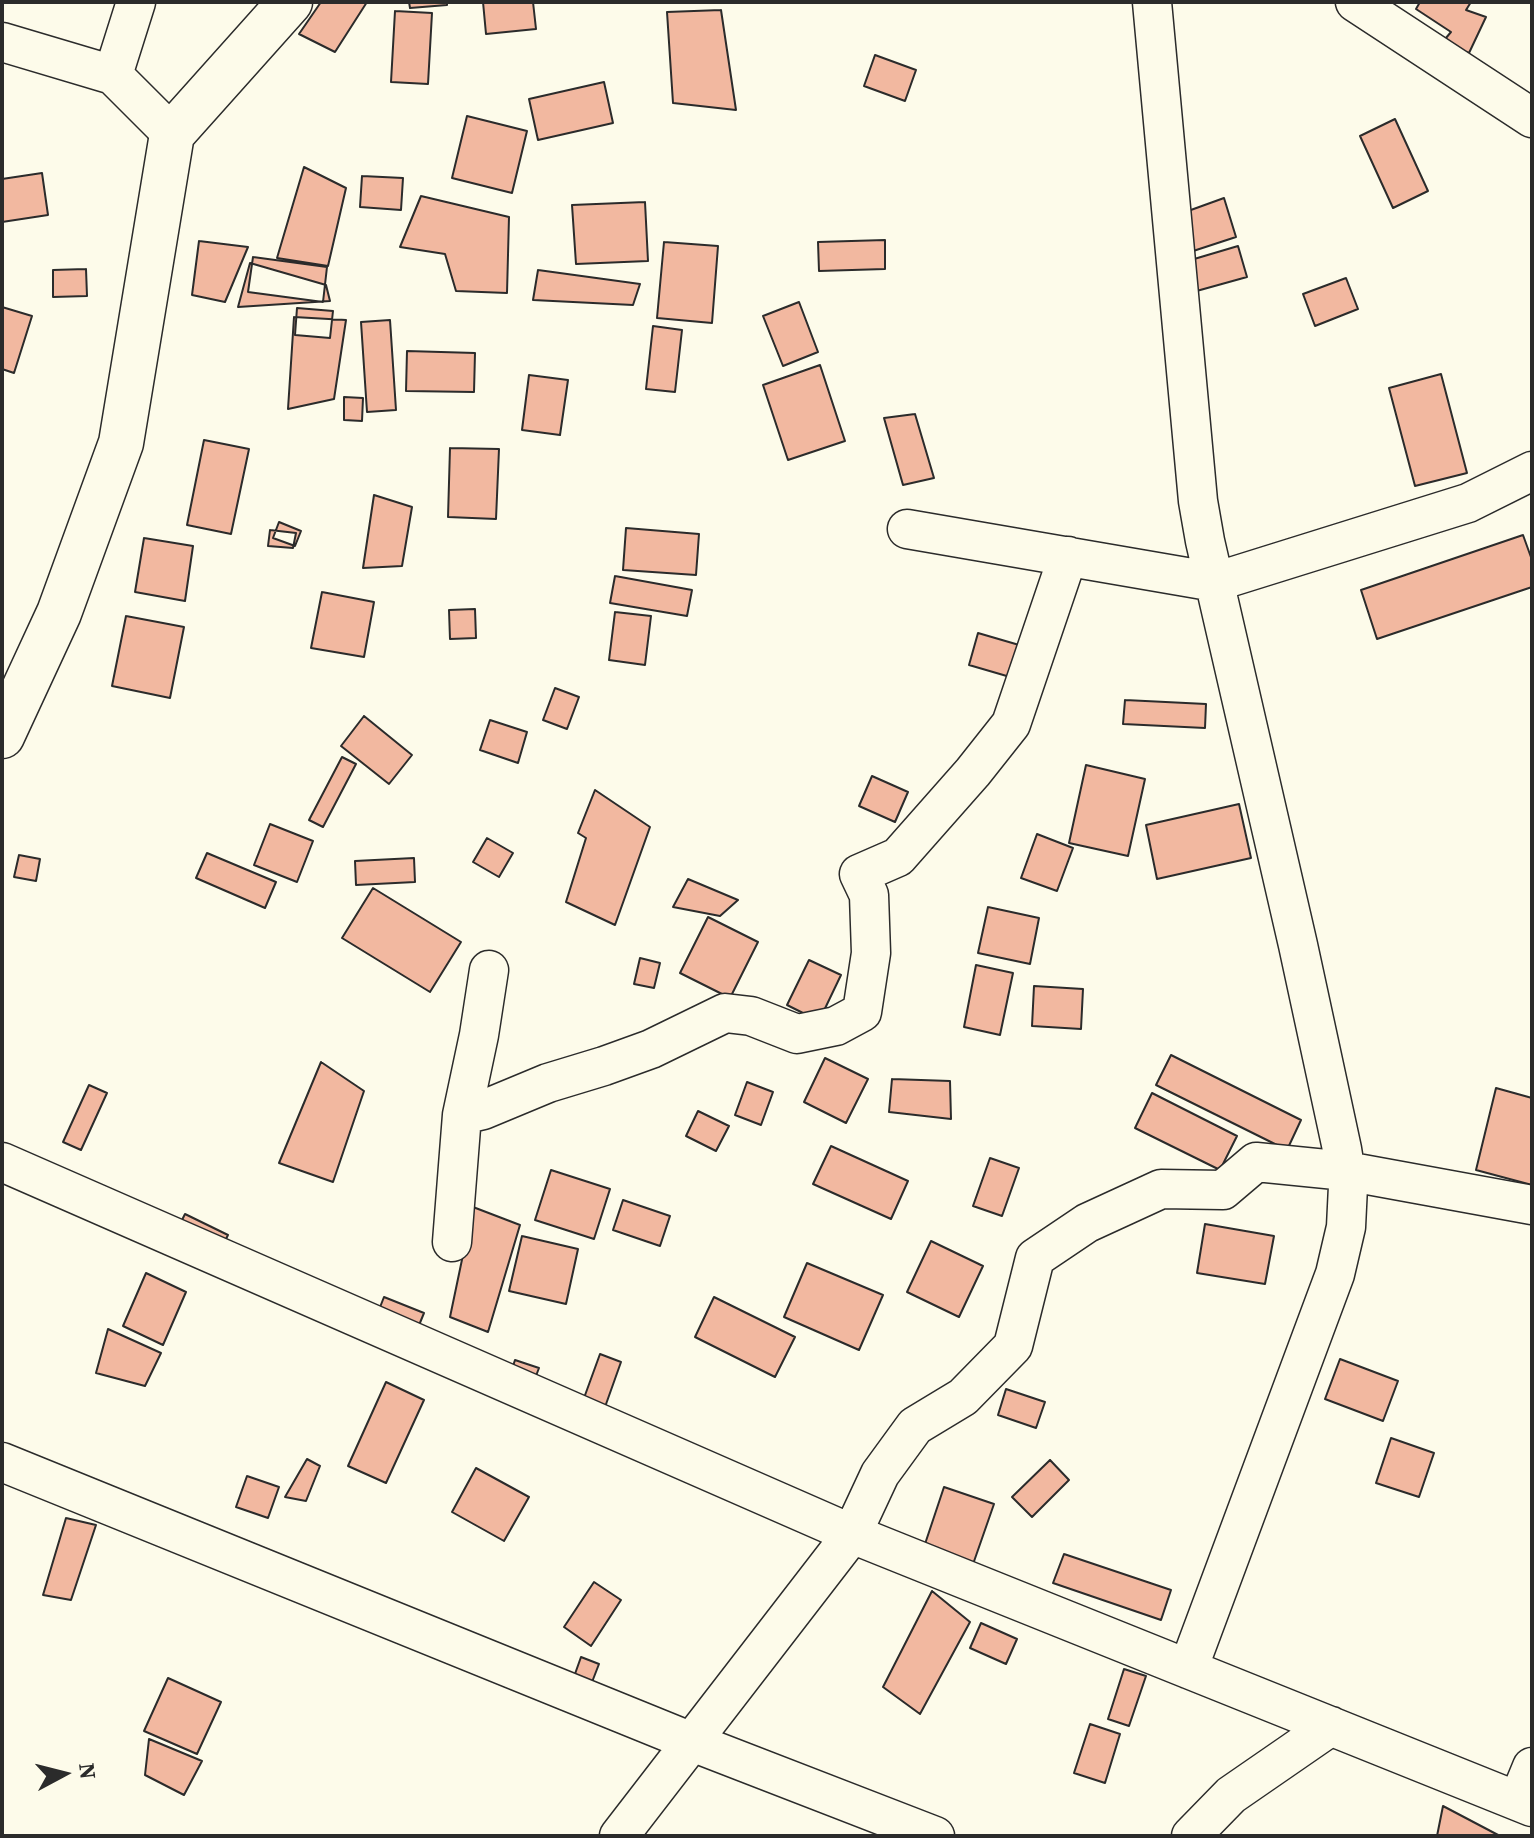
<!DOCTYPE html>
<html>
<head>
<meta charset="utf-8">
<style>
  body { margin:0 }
  #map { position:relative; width:1534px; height:1838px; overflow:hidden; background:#fdfbea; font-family:"Source Serif 4",serif }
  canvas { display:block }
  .frame { position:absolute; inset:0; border:4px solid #2b2b2b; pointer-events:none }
  .north { position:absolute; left:24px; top:1734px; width:80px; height:80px; -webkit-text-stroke:6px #fdfbea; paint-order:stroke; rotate:83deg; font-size:22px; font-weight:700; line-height:32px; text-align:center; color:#2b2b2b }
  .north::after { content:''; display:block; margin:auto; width:28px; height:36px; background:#2b2b2b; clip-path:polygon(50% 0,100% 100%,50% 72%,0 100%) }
</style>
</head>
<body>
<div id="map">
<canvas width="1534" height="1838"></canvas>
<div class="frame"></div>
<div class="north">N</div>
</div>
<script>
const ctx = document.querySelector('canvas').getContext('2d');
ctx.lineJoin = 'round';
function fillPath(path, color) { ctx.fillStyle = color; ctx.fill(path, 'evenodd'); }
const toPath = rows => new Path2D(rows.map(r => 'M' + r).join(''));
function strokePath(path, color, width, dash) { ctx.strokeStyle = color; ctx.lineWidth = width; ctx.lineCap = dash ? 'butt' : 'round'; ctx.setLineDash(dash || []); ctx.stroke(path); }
const building = toPath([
  [321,2,367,2,335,52,299,34,321,2],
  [409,2,447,2,447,5,410,8,409,2],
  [483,2,533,2,536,29,486,34,483,2],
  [1420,2,1471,2,1466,10,1486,17,1469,53,1440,45,1451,32,1416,9,1420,2],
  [721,10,736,110,673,103,667,12,721,10],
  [395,11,432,13,428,84,391,82,395,11],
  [875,55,916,70,905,101,864,86,875,55],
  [604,82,613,123,538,140,529,99,604,82],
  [467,116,527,131,512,193,452,178,467,116],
  [1395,119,1428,191,1393,208,1360,136,1395,119],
  [304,167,346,188,328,266,277,258,304,167],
  [42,173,48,215,2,222,2,179,42,173],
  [362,176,403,178,401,210,360,207,362,176],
  [421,196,509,217,507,293,456,291,445,254,400,247,421,196],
  [1224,198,1236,237,1181,255,1177,215,1224,198],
  [645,202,648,261,576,264,572,205,645,202],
  [885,240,885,269,819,271,818,242,885,240],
  [199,241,248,247,225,302,192,295,199,241],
  [664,242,718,246,712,323,657,318,664,242],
  [1238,246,1247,277,1193,292,1184,262,1238,246],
  [253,257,327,267,323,302,248,292,253,257],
  [250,263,326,285,330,301,238,307,250,263],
  [86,269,87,296,53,297,53,270,86,269],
  [538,270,640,284,633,305,533,300,538,270],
  [1346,278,1358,309,1315,326,1303,294,1346,278],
  [799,302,818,352,783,366,763,316,799,302],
  [2,307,32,316,14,373,2,369,2,307],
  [297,308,333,311,330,338,295,335,297,308],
  [294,317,346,320,334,399,288,409,294,317],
  [390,320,396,410,367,412,361,322,390,320],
  [653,326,682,330,675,392,646,389,653,326],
  [407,351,475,353,474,392,406,391,407,351],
  [820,365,845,441,788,460,763,385,820,365],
  [1441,374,1467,473,1415,486,1389,388,1441,374],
  [529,375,568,380,560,435,522,430,529,375],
  [344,397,363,398,362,421,344,420,344,397],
  [915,414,934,478,903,485,884,418,915,414],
  [204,440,249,449,231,534,187,525,204,440],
  [450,448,499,449,496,519,448,517,450,448],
  [374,495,412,507,402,566,363,568,374,495],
  [279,522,301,531,295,546,273,538,279,522],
  [626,528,699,534,696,575,623,570,626,528],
  [270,530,296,533,293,548,268,546,270,530],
  [1523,535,1532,560,1532,587,1377,639,1361,590,1523,535],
  [144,538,193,546,185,601,135,592,144,538],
  [615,576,692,590,687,616,610,603,615,576],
  [322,592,374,602,364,657,311,648,322,592],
  [475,609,476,638,450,639,449,610,475,609],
  [615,612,651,616,645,665,609,660,615,612],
  [126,616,184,627,170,698,112,686,126,616],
  [978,633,1026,647,1017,679,969,665,978,633],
  [555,688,579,697,567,729,543,720,555,688],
  [1125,700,1206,704,1205,728,1123,724,1125,700],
  [364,716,412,755,389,784,341,746,364,716],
  [490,720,527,732,518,763,480,750,490,720],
  [342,757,356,764,323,827,309,820,342,757],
  [1086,765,1145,779,1128,856,1069,843,1086,765],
  [872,776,908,792,895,822,859,806,872,776],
  [595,790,650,827,615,925,566,902,586,838,578,833,595,790],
  [1239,804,1251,858,1157,879,1146,825,1239,804],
  [270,824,313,841,297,882,254,865,270,824],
  [1037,834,1073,848,1057,891,1021,878,1037,834],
  [487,838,513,853,499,877,473,862,487,838],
  [207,853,276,882,265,908,196,878,207,853],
  [19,855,40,859,36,881,14,877,19,855],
  [414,858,415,882,356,885,355,861,414,858],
  [688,879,738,900,720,916,673,907,688,879],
  [373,888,461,942,430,992,342,938,373,888],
  [988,907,1039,918,1030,964,978,953,988,907],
  [708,917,758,942,730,998,680,973,708,917],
  [640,958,660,963,654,988,634,984,640,958],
  [809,960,841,975,819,1021,787,1005,809,960],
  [976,965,1013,973,1000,1035,964,1027,976,965],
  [1034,986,1083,989,1081,1029,1032,1026,1034,986],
  [1171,1055,1301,1120,1287,1150,1156,1085,1171,1055],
  [825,1058,868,1079,846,1123,804,1102,825,1058],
  [321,1062,364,1091,333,1182,279,1163,321,1062],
  [892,1079,950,1081,951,1119,889,1112,892,1079],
  [747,1082,773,1092,761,1125,735,1115,747,1082],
  [89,1085,107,1093,81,1150,63,1142,89,1085],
  [1496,1088,1532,1098,1532,1185,1476,1170,1496,1088],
  [1152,1093,1237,1136,1220,1170,1135,1128,1152,1093],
  [698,1111,729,1126,716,1151,686,1136,698,1111],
  [831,1146,908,1181,891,1219,813,1184,831,1146],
  [990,1158,1019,1168,1002,1216,973,1206,990,1158],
  [551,1170,610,1189,594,1239,535,1220,551,1170],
  [623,1200,670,1216,660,1246,613,1230,623,1200],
  [473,1207,520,1225,488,1332,450,1317,473,1207],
  [185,1214,228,1235,218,1255,175,1234,185,1214],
  [1205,1224,1274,1236,1265,1284,1197,1273,1205,1224],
  [522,1236,578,1249,566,1304,509,1291,522,1236],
  [931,1241,983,1266,959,1317,907,1292,931,1241],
  [807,1263,883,1295,859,1350,784,1317,807,1263],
  [146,1273,186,1292,163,1345,123,1326,146,1273],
  [384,1297,424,1313,415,1335,375,1320,384,1297],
  [714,1297,795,1337,775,1377,695,1337,714,1297],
  [108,1329,161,1353,145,1386,96,1373,108,1329],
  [600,1354,621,1362,605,1407,584,1398,600,1354],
  [1340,1359,1398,1381,1383,1421,1325,1399,1340,1359],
  [515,1360,539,1368,531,1389,508,1381,515,1360],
  [386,1382,424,1400,386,1483,348,1466,386,1382],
  [1006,1389,1045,1402,1036,1428,998,1415,1006,1389],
  [1391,1438,1434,1453,1419,1497,1376,1483,1391,1438],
  [307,1459,320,1466,306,1501,285,1497,307,1459],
  [1050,1460,1069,1480,1032,1517,1012,1497,1050,1460],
  [476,1468,529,1497,504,1541,452,1512,476,1468],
  [247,1476,279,1487,268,1518,236,1507,247,1476],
  [944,1487,994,1504,971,1570,922,1553,944,1487],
  [66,1518,96,1525,71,1600,43,1595,66,1518],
  [1064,1554,1171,1590,1161,1620,1053,1583,1064,1554],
  [594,1582,621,1600,591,1646,564,1627,594,1582],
  [932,1591,970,1622,920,1714,883,1687,932,1591],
  [981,1623,1017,1639,1006,1664,970,1648,981,1623],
  [581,1657,599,1664,587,1695,570,1688,581,1657],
  [1124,1669,1146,1676,1129,1726,1108,1719,1124,1669],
  [168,1678,221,1702,197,1754,144,1731,168,1678],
  [1090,1724,1120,1734,1105,1783,1074,1773,1090,1724],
  [149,1739,202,1761,184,1795,145,1775,149,1739],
  [1443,1806,1500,1836,1437,1836,1443,1806]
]);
fillPath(building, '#f2b8a0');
strokePath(building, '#2b2b2b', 2);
const minor = toPath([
  [136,2,113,75,172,134],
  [1152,2,1198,501,1205,541,1298,945,1342,1149,1348,1186,1346,1227,1335,1274,1188,1669],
  [1355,2,1532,118],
  [2,42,113,75],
  [907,529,1215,582,1468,503,1532,471],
  [462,1115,483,1110,548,1083,604,1066,651,1049,725,1013,751,1016,797,1034,836,1026,862,1012,871,953,869,895,859,874,898,857,973,772,1011,724,1068,556],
  [2,1162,852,1534,1532,1807],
  [452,1242,462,1115,479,1035,489,970],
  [2,1462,692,1742,935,1836],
  [1518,1801,1532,1767],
  [619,1836,852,1534,880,1474,915,1426,963,1397,1013,1346,1035,1258,1087,1223,1161,1189,1223,1190,1256,1162,1346,1171,1532,1205],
  [1191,1836,1231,1795,1331,1726]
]);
const major = toPath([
  [2,736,59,613,121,443,172,134,290,2]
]);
strokePath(minor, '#2b2b2b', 41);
strokePath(major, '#2b2b2b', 47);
strokePath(minor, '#fdfbea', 38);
strokePath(major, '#fdfbea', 44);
</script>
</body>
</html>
